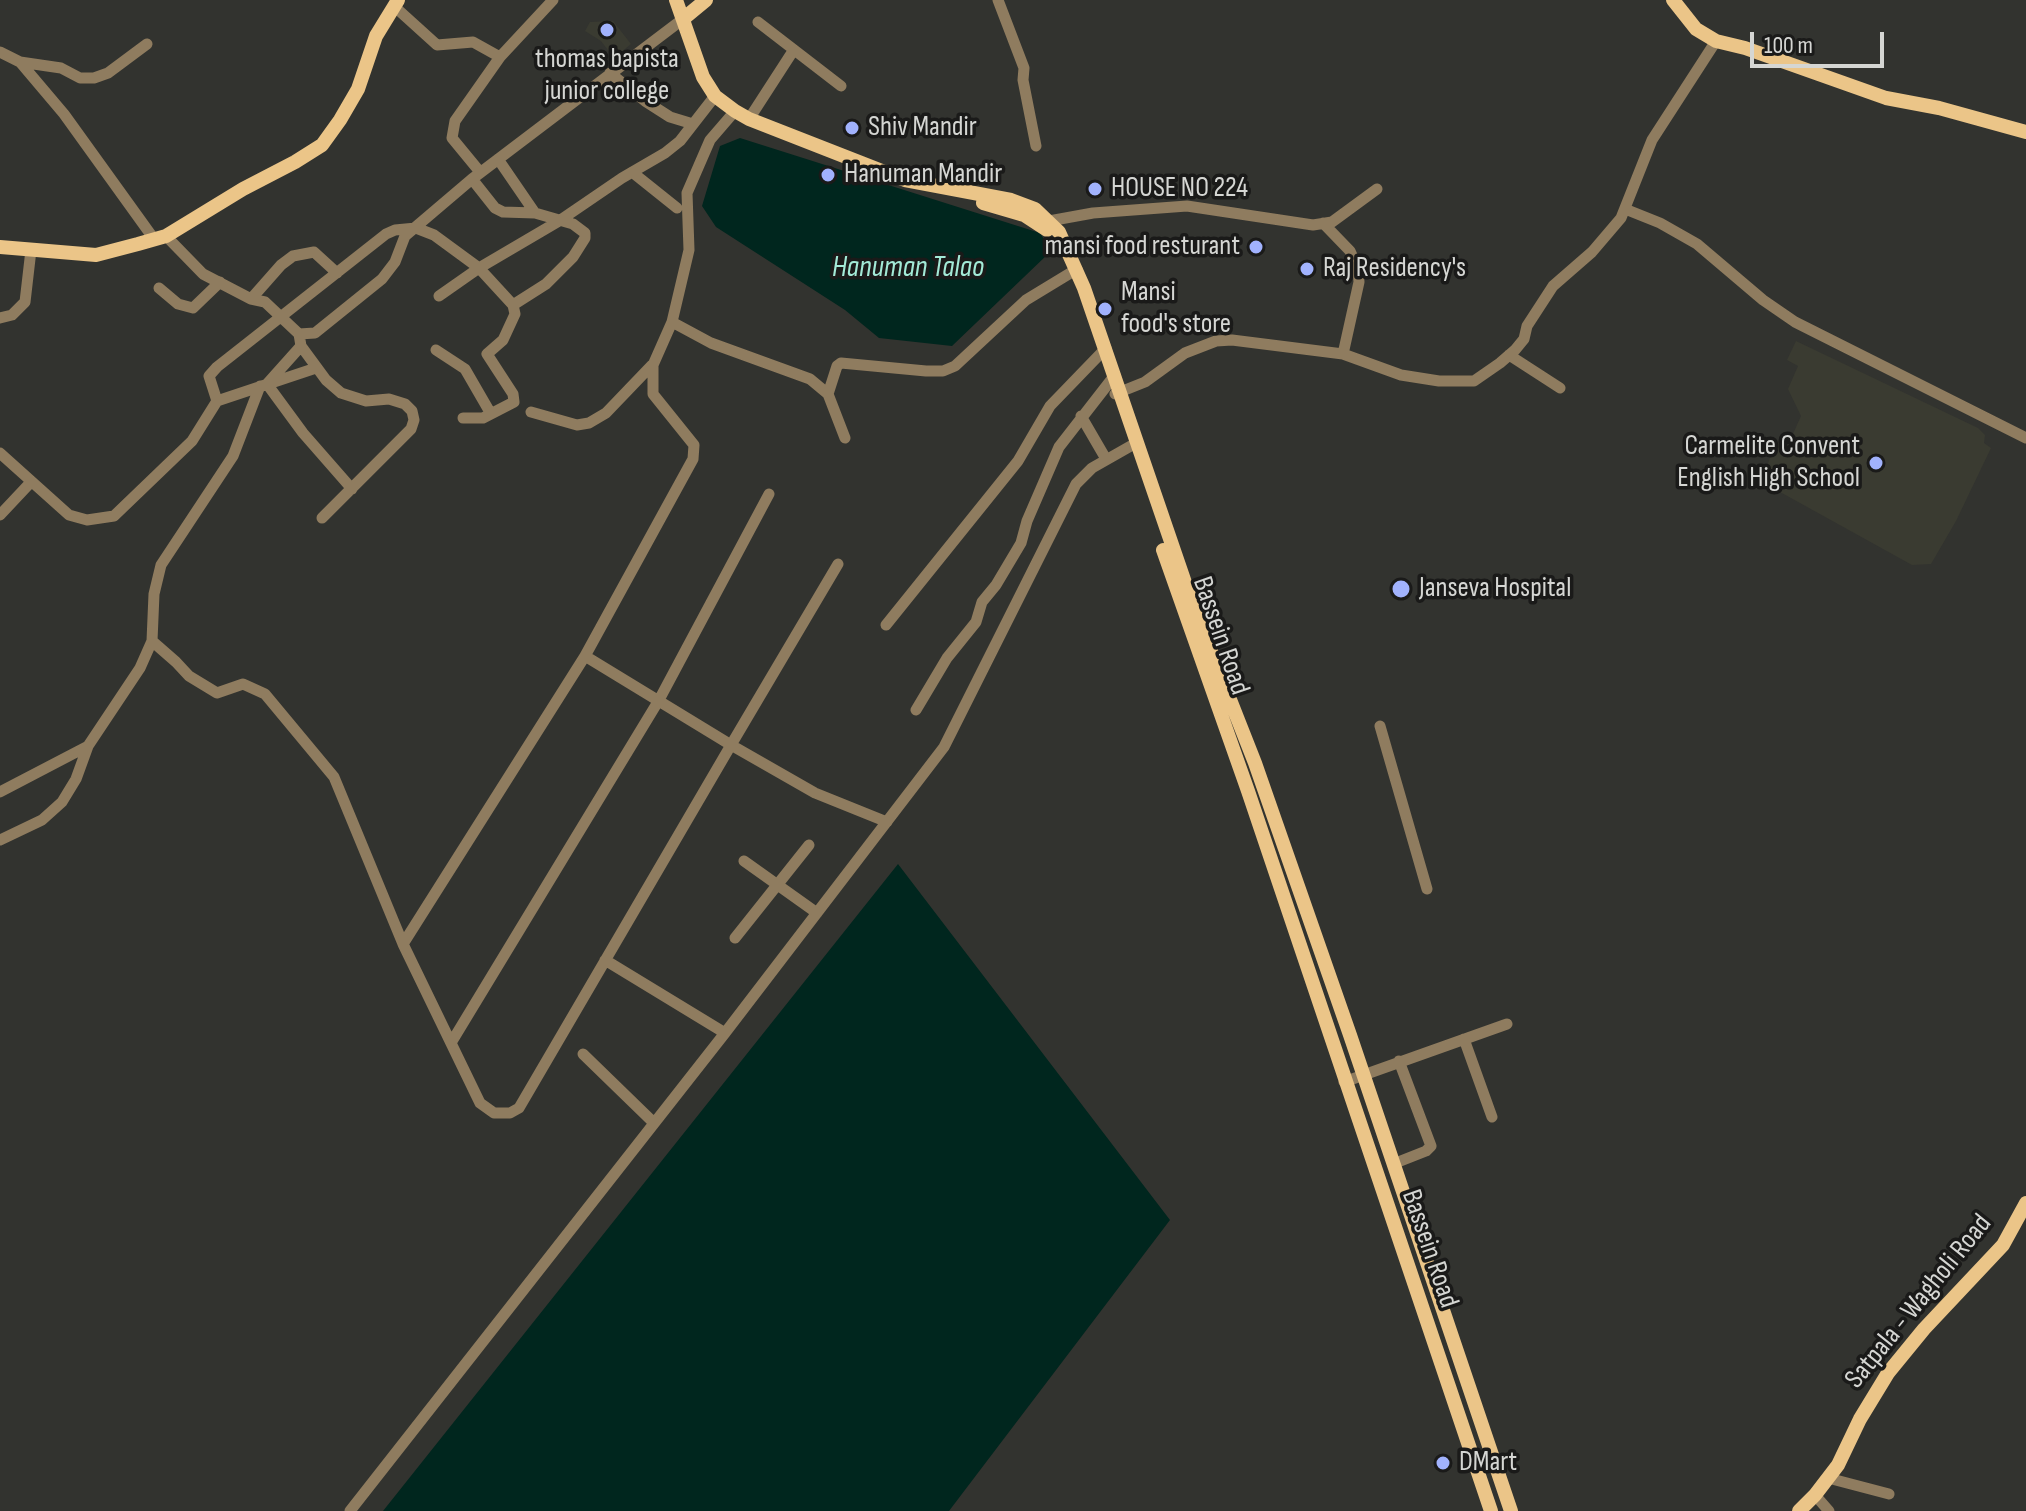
<!DOCTYPE html>
<html>
<head>
<meta charset="utf-8">
<style>
  body { margin:0 }
  #map { position:relative; width:2026px; height:1511px; overflow:hidden; background:#32332f; font-family:"Sofia Sans Condensed",sans-serif }
  canvas { display:block }
  .scale { position:absolute; left:1750px; top:32px; width:134px; height:36px; box-sizing:border-box; border:4px solid #d5d6d3; border-top:0; padding-left:10px; font-size:24px; line-height:28px; white-space:nowrap; color:#d5d6d3; -webkit-text-stroke:6px #1a1a19; paint-order:stroke }
</style>
</head>
<body>
<div id="map">
<canvas width="2026" height="1511"></canvas>
<div class="scale">100 m</div>
</div>
<script>
const ctx = document.querySelector('canvas').getContext('2d');
ctx.lineJoin = 'round';
function fillPath(path, color) { ctx.fillStyle = color; ctx.fill(path, 'evenodd'); }
const toPath = rows => new Path2D(rows.map(r => 'M' + r).join(''));
function strokePath(path, color, width, dash) { ctx.strokeStyle = color; ctx.lineWidth = width; ctx.lineCap = dash ? 'butt' : 'round'; ctx.setLineDash(dash || []); ctx.stroke(path); }
function label(font, color, halo, rows, align = 'center') {
  ctx.font = font + ' "Sofia Sans Condensed",sans-serif'; ctx.lineWidth = 7; ctx.setLineDash([]); ctx.textBaseline = 'middle'; ctx.strokeStyle = halo; ctx.fillStyle = color; for (const [text, x, y, turn = 0] of rows) {
    ctx.save(); ctx.translate(x, y); ctx.rotate((+turn || 0) * Math.PI / 180); ctx.textAlign = isNaN(turn) ? turn : align; if (halo) ctx.strokeText(text, 0, 0); ctx.fillText(text, 0, 0); ctx.restore();
  }
}
fillPath(toPath([
  [613,21,631,44,614,58,601,41,585,31,590,22],
  [1796,341,1978,428,1985,435,1984,443,1991,448,1956,521,1931,564,1912,565,1762,482,1775,442,1788,445,1801,416,1788,389,1798,366,1787,360]
]), '#3a3b31');
fillPath(toPath([
  [740,138,1040,233,1046,242,1047,255,952,346,879,338,845,310,716,227,702,206,720,146],
  [898,864,1170,1220,949,1511,383,1511]
]), '#00261e');
strokePath(toPath([
  [998,0,1024,68,1023,80,1036,146],
  [395,7,437,45,473,42,500,57],
  [758,22,841,86],
  [0,52,20,62,61,68,80,78,94,78,108,73,147,44],
  [20,62,64,114,154,239],
  [610,73,645,101,670,117,693,124],
  [749,119,793,51],
  [498,159,535,213],
  [480,172,452,138,455,121,500,57,553,0],
  [632,172,677,208],
  [472,179,495,208,503,212,535,213,573,224,585,233,585,238,573,257,546,284,513,305],
  [1625,209,1660,223,1697,244,1763,300,1795,322,2026,438],
  [1323,223,1350,251,1358,269,1359,282,1343,354],
  [1044,225,1049,221,1093,213,1187,206,1313,225,1332,222,1377,189],
  [166,236,203,274,251,299,265,302,299,334,315,333,382,279,395,262,405,236,472,179,683,19],
  [159,288,178,304,193,308,220,282],
  [439,296,479,268,559,221,622,178,665,153,680,141,715,96],
  [251,299,281,265,293,256,314,252,337,273],
  [0,318,12,315,25,302,31,250],
  [672,322,711,343,810,379,828,394,845,438],
  [299,334,301,346,326,380,341,393,366,401,389,399,405,404,412,411,414,420,411,429,322,518],
  [301,346,267,384,303,433,352,489],
  [436,350,465,369,491,414],
  [1509,355,1560,388],
  [828,394,837,366,841,363,926,371,943,371,955,366,1026,300,1077,269],
  [1115,394,1145,382,1185,353,1216,341,1232,340,1343,354,1401,375,1439,381,1474,381,1500,363,1515,350,1524,339,1527,326,1553,286,1592,252,1621,218,1652,140,1716,41],
  [217,401,316,368],
  [531,412,577,425,589,423,606,413,652,365],
  [1081,416,1106,459],
  [0,453,69,515,87,520,114,516,192,441,217,401,209,376,217,367,386,234,395,230,416,228,434,235,479,268,513,305,515,314,503,340,487,354,513,394,514,402,483,418,463,418],
  [0,515,31,482],
  [838,564,731,745,519,1108,510,1113,494,1113,480,1103,403,944,585,656,731,745,815,793,887,822],
  [886,625,1018,461,1050,406,1106,348],
  [152,641,176,662,189,676,217,693,243,684,265,694,334,777,403,944],
  [585,656,693,459,694,445,653,394,653,365,672,322,689,250,687,193,710,140,735,111],
  [916,710,947,658,976,622,982,602,996,585,1021,543,1027,521,1059,447,1115,375],
  [1380,726,1427,889],
  [0,792,88,746],
  [0,840,42,820,62,802,76,779,88,746,140,668,152,641,154,594,161,565,233,456,260,386],
  [744,861,817,913],
  [735,938,809,845],
  [605,960,725,1033],
  [1464,1039,1492,1117],
  [451,1043,659,700,769,494],
  [583,1054,654,1123],
  [1344,1082,1507,1024],
  [1393,1164,1426,1151,1431,1146,1399,1061],
  [1828,1478,1889,1494],
  [1815,1495,1829,1511],
  [350,1511,725,1033,944,747,1076,484,1092,468,1136,443]
]), '#8f7c5f', 11);
strokePath(toPath([
  [676,0,703,77,715,96,735,111,749,119,905,180,1011,200,1035,209,1059,232,1084,288,1192,603,1255,763,1350,1035,1511,1511],
  [1673,0,1696,29,1716,41,1745,48,1886,98,1939,108,2026,132],
  [683,19,706,0],
  [983,203,1024,215,1047,230],
  [0,247,96,255,138,244,166,236,243,189,295,162,322,145,340,120,358,89,376,36,398,0],
  [1163,550,1248,791,1491,1511],
  [1799,1511,1815,1495,1838,1465,1860,1419,1888,1373,1924,1329,2003,1245,2026,1203]
]), '#ebc588', 14);
for (const [x, y, r, color] of [
  [607,30,8,"#a1b2fd"],
  [852,128,8,"#a1b2fd"],
  [828,175,8,"#a1b2fd"],
  [1095,189,8,"#a1b2fd"],
  [1256,247,8,"#a1b2fd"],
  [1307,269,8,"#a1b2fd"],
  [1105,309,8,"#a1b2fd"],
  [1876,463,8,"#a1b2fd"],
  [1401,589,10,"#a1b2fd"],
  [1443,1463,8,"#a1b2fd"]
]) { const dot = new Path2D(); dot.arc(x, y, r, 0, 2 * Math.PI); ctx.fillStyle = color; ctx.fill(dot); strokePath(dot, '#1a1a19', 3); }
label('28px', '#d5d6d3', '#1a1a19', [
  ["thomas bapista",607,60,"center"],
  ["junior college",607,92,"center"],
  ["Shiv Mandir",868,128],
  ["Hanuman Mandir",844,175],
  ["HOUSE NO 224",1111,189],
  ["mansi food resturant",1240,247,"right"],
  ["Raj Residency's",1323,269],
  ["Mansi",1121,293],
  ["food's store",1121,325],
  ["Carmelite Convent",1860,447,"right"],
  ["English High School",1860,479,"right"],
  ["Janseva Hospital",1419,589],
  ["DMart",1459,1463]
], 'left');
label('28px', '#d5d6d3', '#1a1a19', [
  ["Bassein Road",1220,636,71],
  ["Bassein Road",1429,1249,71],
  ["Satpala - Wagholi Road",1919,1302,-51]
]);
label('italic 30px', '#a3ead7', '#1a1a19', [
  ["Hanuman Talao",908,268]
]);
</script>
</body>
</html>
